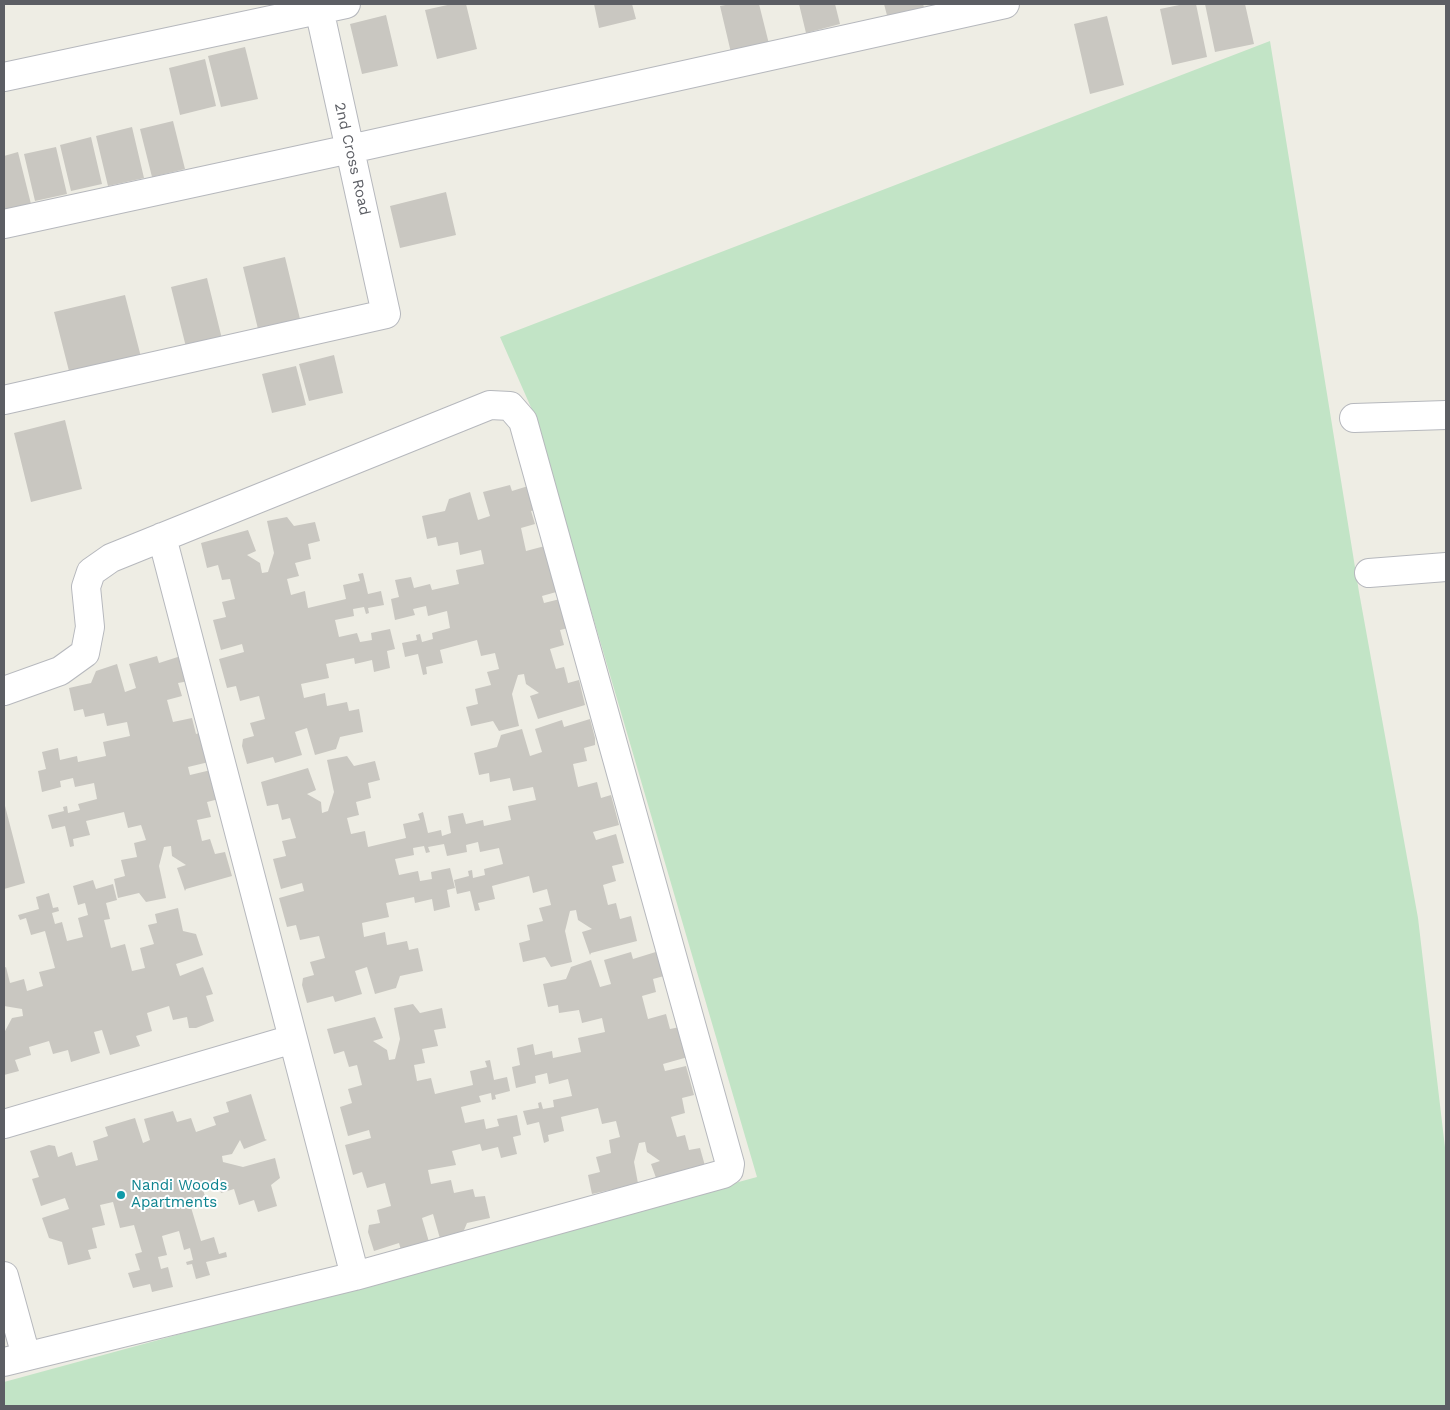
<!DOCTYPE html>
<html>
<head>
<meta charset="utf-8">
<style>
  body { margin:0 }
  #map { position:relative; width:1450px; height:1410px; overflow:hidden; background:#eeede4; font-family:"Work Sans",sans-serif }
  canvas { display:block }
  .frame { position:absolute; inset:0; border:5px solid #5c5e64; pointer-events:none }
</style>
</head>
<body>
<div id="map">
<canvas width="1450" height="1410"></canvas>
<div class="frame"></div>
</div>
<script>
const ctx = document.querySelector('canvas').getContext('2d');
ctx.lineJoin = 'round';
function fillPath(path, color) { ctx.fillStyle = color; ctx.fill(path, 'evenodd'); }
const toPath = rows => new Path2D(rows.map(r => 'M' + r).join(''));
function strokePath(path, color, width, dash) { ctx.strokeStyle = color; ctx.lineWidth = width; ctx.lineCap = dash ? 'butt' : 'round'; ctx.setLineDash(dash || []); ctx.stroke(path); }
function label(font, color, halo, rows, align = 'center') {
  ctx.font = font + ' "Work Sans",sans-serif'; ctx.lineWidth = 4; ctx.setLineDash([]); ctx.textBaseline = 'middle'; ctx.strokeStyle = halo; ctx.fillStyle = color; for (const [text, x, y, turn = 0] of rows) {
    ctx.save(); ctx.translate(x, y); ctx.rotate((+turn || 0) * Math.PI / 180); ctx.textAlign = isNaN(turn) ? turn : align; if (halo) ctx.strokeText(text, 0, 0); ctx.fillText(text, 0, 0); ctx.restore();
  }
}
fillPath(toPath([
  [1270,41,1359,592,1418,918,1446,1156,1446,1406,4,1406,4,1382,757,1177,533,412,500,337]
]), '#c2e4c6');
fillPath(toPath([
  [452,4,466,4,477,49,437,59,425,10],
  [594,4,632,4,636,19,599,28],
  [731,4,759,4,770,48,732,57,720,6],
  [799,4,835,4,840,24,806,33],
  [884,4,923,4,926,14,889,23],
  [1184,4,1196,4,1207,57,1172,65,1160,9],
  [1205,4,1245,4,1254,44,1215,52],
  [386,15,398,66,362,74,350,24],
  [1107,16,1124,85,1090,94,1074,24],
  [245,47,258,99,221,107,208,56],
  [205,59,216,106,180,115,169,68],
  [173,121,185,169,152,177,140,129],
  [132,127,144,178,108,186,96,136],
  [91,137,102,184,71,191,60,145],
  [56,147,67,194,35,201,24,154],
  [18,152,31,204,4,211,4,156],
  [446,192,456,235,400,248,390,206],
  [285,257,300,319,258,329,243,267],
  [207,278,223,343,187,351,171,287],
  [125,295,141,357,70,375,54,312],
  [334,355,343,393,309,401,299,364],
  [296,366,306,405,272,413,262,374],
  [65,420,82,489,31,502,14,433],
  [538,483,542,509,531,511,535,524,521,528,526,551,545,546,567,589,542,596,544,603,564,598,572,627,560,630,564,645,550,649,556,669,564,667,568,683,579,680,585,705,538,719,530,696,539,693,526,684,524,674,518,675,512,694,519,726,499,731,493,721,471,726,466,707,478,704,475,689,491,685,487,672,499,669,495,653,481,656,477,640,440,650,443,663,426,667,427,674,423,675,418,654,405,657,402,643,417,640,416,635,420,634,422,642,433,639,432,633,450,628,447,611,428,616,426,606,413,609,415,615,395,620,391,599,399,597,395,580,411,577,414,588,430,584,432,590,459,584,456,570,484,564,481,550,460,555,458,542,438,546,436,537,427,539,422,516,445,511,449,499,470,492,478,520,490,516,483,492,510,485,512,491],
  [287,517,294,526,315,522,320,541,308,544,311,559,295,563,299,576,287,579,291,595,305,591,308,608,346,599,343,585,360,581,358,574,363,573,368,594,381,591,384,605,368,608,369,613,366,614,364,607,353,609,354,616,335,620,339,637,357,633,360,642,372,640,371,633,390,629,395,649,387,651,390,668,374,672,372,660,355,664,354,658,326,664,329,678,301,684,304,698,325,693,327,706,347,702,349,711,359,709,363,732,340,737,336,749,315,755,307,728,295,732,302,755,275,763,273,757,247,764,242,746,243,739,254,736,250,723,265,719,259,696,240,701,236,686,227,688,219,659,244,652,242,644,221,650,213,620,226,617,222,602,235,599,230,579,222,580,218,565,207,568,201,543,248,530,256,551,247,555,260,563,262,573,268,572,274,553,267,521],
  [184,655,189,681,178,683,182,696,167,700,173,722,192,718,196,734,205,731,213,761,188,767,190,775,211,770,219,799,207,802,211,817,197,820,202,841,210,839,215,854,225,852,232,876,186,889,185,891,177,868,186,865,172,856,171,846,164,847,159,866,166,898,146,902,139,893,118,898,114,879,125,876,121,860,137,857,134,843,146,840,141,825,128,828,124,812,86,821,90,835,73,839,74,846,70,847,65,826,52,829,48,815,64,811,63,807,67,806,68,813,80,810,78,804,97,799,94,783,75,787,73,778,60,781,61,787,42,792,38,771,46,769,42,752,58,748,60,760,77,756,78,762,106,756,103,742,130,736,127,722,107,726,104,713,85,717,83,709,74,711,69,688,91,683,96,671,117,664,125,692,136,688,129,664,157,656,159,663],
  [590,719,595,738,595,745,584,748,587,761,573,764,578,787,597,782,601,798,611,795,619,825,593,832,596,840,616,834,624,863,612,866,616,881,603,885,608,905,616,903,620,919,631,916,637,941,591,953,590,955,582,932,592,929,578,920,576,910,570,911,565,931,572,962,551,967,545,957,523,962,519,943,530,940,527,925,543,921,539,908,551,905,547,889,533,893,529,876,492,886,495,899,478,903,480,910,475,911,470,891,457,894,454,880,469,876,468,871,472,870,473,878,485,875,484,869,503,864,499,848,480,852,478,842,466,845,467,852,447,856,444,844,428,847,430,852,426,853,424,846,413,848,414,855,395,859,399,875,418,871,420,881,432,879,431,872,450,868,455,888,447,890,450,907,434,911,432,899,415,903,414,897,386,903,389,917,362,923,364,937,385,932,387,945,407,941,409,950,418,948,423,971,400,976,396,988,375,994,367,967,355,971,362,994,335,1002,333,996,307,1003,302,985,303,978,314,975,310,962,325,958,319,936,300,940,296,925,287,927,279,898,304,891,302,883,281,889,273,859,286,856,282,841,296,838,290,818,282,820,278,804,267,806,261,782,308,768,316,790,307,794,321,802,322,813,328,811,334,792,327,760,347,756,354,766,375,761,380,780,368,783,371,798,356,802,359,815,347,818,351,834,365,831,368,847,406,838,403,824,420,820,418,814,423,812,428,833,441,830,442,836,451,833,448,816,463,813,466,824,483,820,484,826,511,820,508,806,536,800,533,787,513,791,510,778,490,782,489,773,479,775,474,753,497,747,501,735,522,729,530,756,542,752,535,729,562,720,564,727],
  [4,802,25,883,4,889],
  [93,880,96,889,113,884,117,900,106,903,110,919,104,920,111,948,125,944,132,971,145,968,140,948,154,944,148,925,157,923,155,914,178,908,183,931,196,934,203,955,176,964,180,976,203,967,213,994,206,996,214,1021,196,1028,189,1028,187,1017,173,1020,169,1006,147,1013,152,1031,136,1036,140,1046,110,1055,102,1030,94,1032,100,1053,71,1062,68,1050,53,1054,49,1041,29,1047,31,1055,15,1060,19,1071,4,1075,4,1033,12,1018,23,1016,22,1009,4,1006,4,968,6,967,10,983,24,979,27,991,43,986,39,972,55,968,45,931,31,935,26,918,20,920,18,915,39,909,36,897,49,893,53,908,58,907,59,911,52,913,55,924,62,922,67,941,83,937,78,918,88,915,85,903,78,905,73,886],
  [659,951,664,976,653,979,656,992,642,996,648,1019,666,1014,670,1029,680,1027,688,1057,663,1064,665,1071,686,1066,694,1095,682,1098,685,1113,671,1117,677,1137,685,1135,689,1150,700,1148,707,1173,659,1186,651,1164,660,1161,647,1152,645,1142,639,1143,634,1162,640,1194,621,1198,614,1189,592,1194,588,1175,600,1172,596,1157,611,1153,609,1140,620,1137,616,1121,602,1124,598,1108,561,1117,564,1131,548,1135,549,1141,544,1143,539,1122,527,1125,523,1111,539,1108,538,1103,541,1102,543,1109,554,1107,553,1100,572,1096,568,1079,549,1084,547,1073,535,1076,536,1083,516,1088,512,1067,520,1065,517,1048,533,1044,535,1055,552,1051,553,1058,581,1052,578,1038,605,1032,602,1018,582,1023,579,1010,559,1013,558,1005,548,1007,543,984,566,979,571,967,591,960,600,987,611,984,604,960,631,952,633,959],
  [413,1004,420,1013,442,1008,446,1028,434,1030,438,1046,422,1049,425,1063,414,1065,417,1081,431,1078,435,1094,473,1085,470,1071,487,1067,485,1061,490,1060,494,1080,507,1077,510,1091,495,1095,496,1099,492,1100,491,1093,479,1096,481,1102,461,1107,465,1123,484,1119,486,1129,499,1126,497,1119,517,1115,521,1135,513,1137,517,1154,501,1158,498,1147,482,1151,480,1144,452,1151,456,1165,428,1170,431,1184,451,1180,454,1193,473,1189,475,1197,485,1196,490,1218,467,1223,462,1235,441,1242,433,1214,422,1218,429,1242,401,1250,399,1243,374,1251,368,1232,369,1225,380,1223,377,1210,391,1206,385,1183,367,1188,362,1172,353,1175,345,1145,371,1138,369,1130,348,1136,340,1107,352,1103,348,1089,362,1085,357,1065,349,1067,344,1051,334,1054,327,1029,375,1017,383,1038,373,1041,387,1050,389,1060,395,1059,400,1039,394,1008],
  [251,1094,265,1139,267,1140,244,1149,240,1140,232,1154,222,1156,223,1162,243,1167,275,1158,280,1178,271,1185,277,1206,258,1212,254,1200,239,1205,234,1189,221,1193,218,1181,202,1186,206,1200,190,1204,201,1241,214,1237,219,1254,226,1252,227,1257,206,1262,210,1275,196,1279,192,1264,187,1265,186,1262,193,1260,190,1248,184,1250,179,1231,162,1236,167,1255,158,1257,161,1269,168,1267,173,1287,152,1292,150,1284,133,1288,128,1273,140,1270,135,1254,142,1252,134,1225,120,1228,113,1202,100,1205,105,1225,92,1228,97,1248,88,1250,91,1259,68,1265,62,1242,49,1238,42,1218,69,1209,65,1198,41,1206,32,1179,39,1177,30,1151,49,1145,55,1146,58,1157,72,1152,76,1166,98,1160,93,1141,108,1136,105,1127,135,1118,143,1143,150,1140,144,1119,173,1111,177,1122,191,1118,196,1132,216,1125,213,1117,229,1112,226,1102]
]), '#c9c7c1');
const minor = toPath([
  [4,77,346,4],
  [4,224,350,149,1005,4],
  [4,400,386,314,318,4],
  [1354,418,1446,415],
  [162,537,355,1276],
  [1369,573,1446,567],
  [4,691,60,671,85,653,90,627,86,587,91,572,111,558,490,405,510,406,523,421,730,1164,729,1170,723,1174,355,1276,4,1362],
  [4,1124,293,1039],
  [4,1276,26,1356]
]);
strokePath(minor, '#b6b8bd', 30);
strokePath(minor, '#fff', 28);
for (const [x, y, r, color] of [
  [121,1195,5,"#0f9aa8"]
]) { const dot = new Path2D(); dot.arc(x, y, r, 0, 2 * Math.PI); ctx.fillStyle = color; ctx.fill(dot); strokePath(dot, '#fff', 2); }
label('15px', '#5c5e64', '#fff', [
  ["2nd Cross Road",352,159,77]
]);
label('15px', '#0d838f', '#fff', [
  ["Nandi Woods",131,1186],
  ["Apartments",131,1203]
], 'left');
</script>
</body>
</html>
